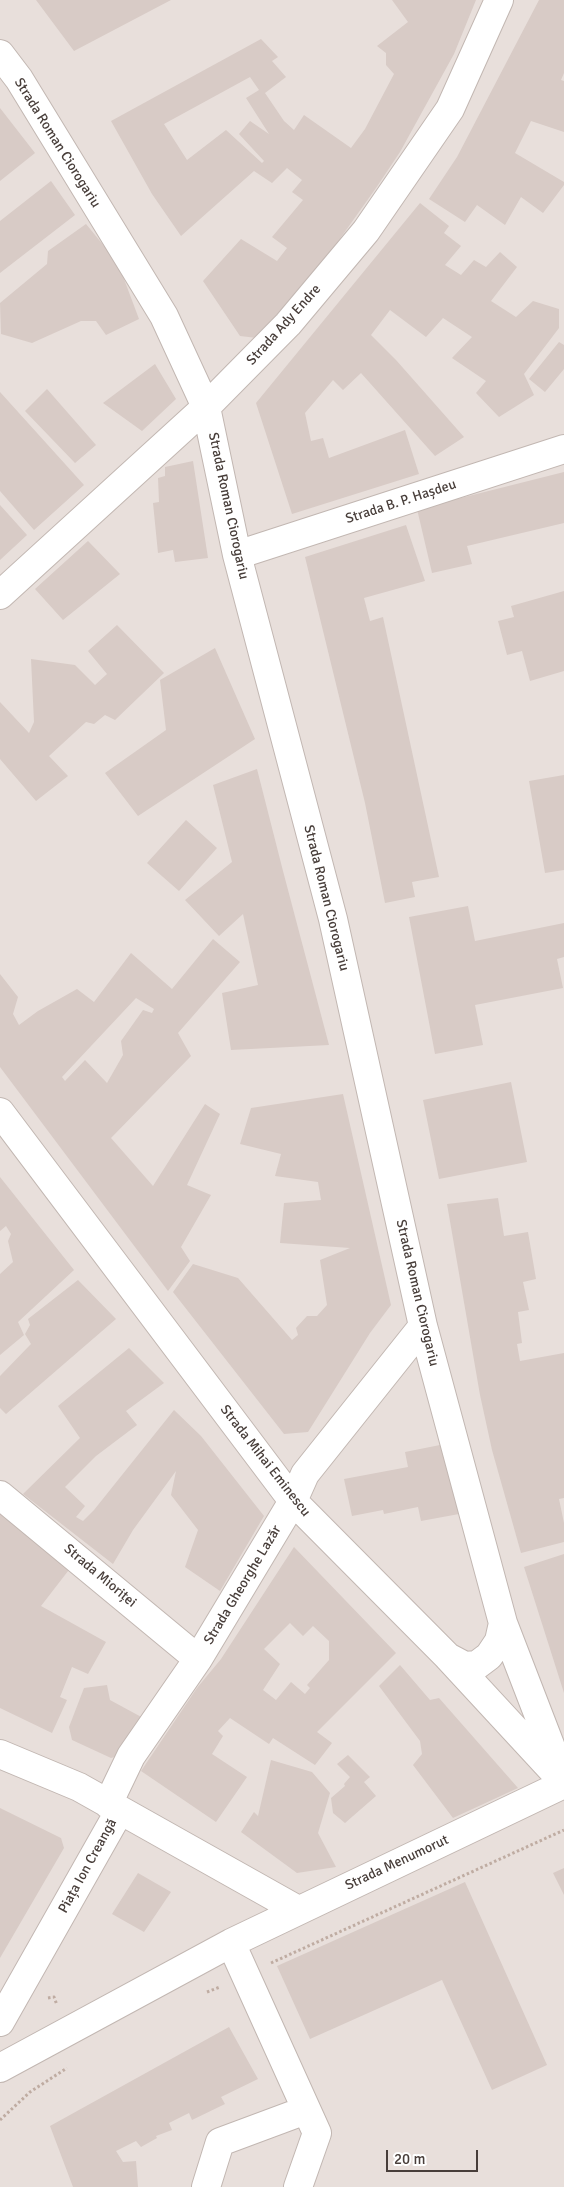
<!DOCTYPE html>
<html>
<head>
<meta charset="utf-8">
<style>
  body { margin:0 }
  #map { position:relative; width:564px; height:2187px; overflow:hidden; background:#f4efec; font-family:Signika,sans-serif }
  canvas { display:block }
  .scale { position:absolute; left:386px; top:2150px; width:92px; height:22px; box-sizing:border-box; border:2px solid #483e3a; border-top:0; padding-left:6px; font-size:15px; line-height:18px; white-space:nowrap; color:#483e3a; -webkit-text-stroke:4px #fff; paint-order:stroke }
</style>
</head>
<body>
<div id="map">
<canvas width="564" height="2187"></canvas>
<div class="scale">20 m</div>
</div>
<script>
const ctx = document.querySelector('canvas').getContext('2d');
ctx.lineJoin = 'round';
function fillPath(path, color) { ctx.fillStyle = color; ctx.fill(path, 'evenodd'); }
const toPath = rows => new Path2D(rows.map(r => 'M' + r).join(''));
function strokePath(path, color, width, dash) { ctx.strokeStyle = color; ctx.lineWidth = width; ctx.lineCap = dash ? 'butt' : 'round'; ctx.setLineDash(dash || []); ctx.stroke(path); }
function label(font, color, halo, rows, align = 'center') {
  ctx.font = font + ' Signika,sans-serif'; ctx.lineWidth = 4.5; ctx.setLineDash([]); ctx.textBaseline = 'middle'; ctx.strokeStyle = halo; ctx.fillStyle = color; for (const [text, x, y, turn = 0] of rows) {
    ctx.save(); ctx.translate(x, y); ctx.rotate((+turn || 0) * Math.PI / 180); ctx.textAlign = isNaN(turn) ? turn : align; if (halo) ctx.strokeText(text, 0, 0); ctx.fillText(text, 0, 0); ctx.restore();
  }
}
fillPath(toPath([
  [0,0,564,0,564,2187,0,2187]
]), '#e8dfdb');
fillPath(toPath([
  [36,0,171,0,74,51],
  [392,0,476,0,454,54,400,152,376,188,317,271,257,338,240,336,203,281,241,239,277,261,287,248,272,237,303,200,292,192,302,180,287,168,272,183,254,171,181,236,152,194,111,121,261,39,278,57,272,61,286,77,265,93,284,121,294,130,304,115,351,148,365,129,394,74,386,65,386,53,377,46,408,22],
  [250,77,259,90,246,98,269,134,250,121,239,134,264,161,262,163,226,130,187,160,164,124],
  [539,0,564,0,564,73,561,80,564,81,564,132,531,121,515,153,564,182,564,185,543,213,521,197,505,225,477,205,465,222,429,199,457,157],
  [0,108,35,153,0,181],
  [51,181,75,215,0,273,0,221],
  [420,203,449,226,444,233,461,246,445,265,461,275,474,260,486,267,500,252,517,267,491,301,516,317,533,301,559,309,559,328,524,374,534,395,499,417,476,393,486,381,452,358,472,337,443,318,426,337,390,310,371,335,396,360,464,437,435,456,361,373,343,390,333,380,305,413,311,441,323,438,329,458,405,430,419,474,292,514,256,403],
  [86,224,118,263,139,319,106,335,96,321,81,321,32,343,1,334,0,303,47,264,48,251],
  [559,342,564,345,564,369,545,392,529,379],
  [155,364,176,399,142,431,103,403],
  [47,389,96,445,75,463,25,411],
  [0,392,84,485,34,530,0,491],
  [193,461,208,558,175,562,173,550,158,553,153,503,159,502,158,478,165,476,165,467],
  [564,472,564,523,467,546,472,564,432,573,417,509],
  [0,505,27,535,0,560],
  [406,525,425,581,364,598,370,621,383,617,439,877,412,882,415,897,385,903,365,803,305,557],
  [88,541,120,574,63,620,35,589],
  [564,591,564,671,530,681,522,651,507,655,498,621,514,617,511,606],
  [117,625,164,673,115,720,105,715,94,724,86,722,49,756,68,776,36,801,0,759,0,702,29,733,34,722,31,659,75,665,95,685,107,674,88,651],
  [215,648,255,739,138,816,105,773,166,730,160,680],
  [257,769,283,871,329,1045,231,1050,222,993,258,985,243,914,219,936,185,900,232,862,213,785],
  [564,775,564,870,545,873,529,781],
  [186,820,217,848,179,891,147,863],
  [468,906,475,941,564,923,564,957,557,959,563,988,475,1005,483,1045,435,1054,409,917],
  [213,939,240,962,178,1033,191,1056,111,1138,153,1186,205,1104,220,1114,187,1185,211,1195,181,1247,190,1261,168,1291,0,1067,0,974,18,997,13,1014,19,1025,38,1011,77,989,94,1002,131,953,172,989],
  [136,998,154,1009,152,1013,143,1010,121,1041,123,1055,107,1083,85,1060,65,1081,62,1077],
  [511,1082,527,1162,439,1179,423,1100],
  [343,1094,391,1305,370,1333,308,1432,284,1434,173,1292,193,1264,238,1278,292,1340,298,1335,296,1328,307,1316,317,1316,327,1305,320,1260,350,1248,280,1243,284,1203,321,1200,318,1182,275,1176,281,1154,240,1144,251,1108],
  [0,1177,74,1270,18,1322,24,1335,0,1355,0,1274,13,1262,8,1241,11,1234,6,1226,0,1231],
  [498,1198,504,1236,528,1232,536,1279,523,1282,529,1310,518,1312,522,1343,517,1344,520,1361,564,1353,564,1498,559,1499,564,1523,564,1542,521,1553,492,1450,480,1395,447,1204],
  [78,1280,116,1319,6,1414,0,1408,0,1376,31,1344,25,1334,30,1325,28,1319],
  [129,1348,164,1383,126,1411,137,1425,96,1456,65,1487,85,1506,76,1517,83,1521,94,1510,174,1410,201,1436,264,1516,220,1591,185,1567,198,1530,171,1495,176,1471,133,1530,113,1564,23,1494,80,1438,58,1406],
  [445,1444,459,1514,421,1521,418,1507,384,1514,383,1510,352,1516,344,1479,408,1467,405,1452],
  [0,1505,75,1562,41,1606,106,1642,88,1674,72,1667,60,1697,67,1700,52,1733,0,1708],
  [294,1547,396,1653,317,1732,332,1743,315,1765,273,1738,269,1744,230,1718,218,1731,223,1736,212,1754,247,1777,216,1822,141,1771,197,1688,221,1659],
  [290,1623,303,1636,313,1626,329,1641,329,1660,307,1685,310,1688,305,1694,291,1682,276,1700,263,1690,280,1664,264,1649],
  [564,1554,564,1693,524,1567],
  [400,1665,430,1700,439,1698,518,1788,453,1818,413,1765,422,1754,420,1741,379,1686],
  [107,1685,110,1700,145,1719,124,1754,111,1758,72,1740,69,1727,84,1688],
  [348,1755,370,1777,364,1782,376,1796,345,1823,333,1813,331,1798,345,1786,344,1784,350,1777,337,1764],
  [271,1760,312,1772,330,1793,318,1833,336,1867,297,1873,241,1832,254,1812,258,1816],
  [0,1808,61,1838,64,1848,0,1958],
  [564,1868,564,1895,553,1873],
  [138,1873,171,1892,144,1932,112,1914],
  [465,1882,547,2065,492,2090,442,1980,310,2039,277,1966],
  [229,2027,258,2079,221,2097,225,2104,192,2120,189,2113,169,2123,172,2130,156,2136,157,2138,141,2147,136,2141,116,2151,123,2162,136,2161,138,2187,73,2187,50,2126]
]), '#d8cbc6');
const minor = toPath([
  [0,54,19,79,164,316,206,407,237,555,333,919,423,1326,503,1623,564,1781],
  [237,555,564,449],
  [0,595,206,407,288,324,366,231,450,109,499,0],
  [0,1112,293,1501,448,1657,558,1776],
  [0,1495,198,1659],
  [448,1657,465,1666,477,1665,489,1656,499,1641,503,1623],
  [0,1754,79,1787,298,1910],
  [108,1804,131,1756,198,1659,293,1501,305,1474,423,1326],
  [231,1943,317,2133,298,2187],
  [0,2022,120,1810],
  [0,2068,231,1943,564,1784],
  [206,2187,220,2142,306,2110]
]);
strokePath(minor, '#c2b7b2', 30);
strokePath(toPath([
  [271,1963,564,1830],
  [207,1992,220,1987],
  [48,1998,54,1997,57,2005],
  [0,2120,30,2092,67,2068]
]), '#bfaca2', 3, [2.5, 2.5]);
strokePath(minor, '#fff', 28);
label('14px', '#483e3a', '#fff', [
  ["Strada Roman Ciorogariu",57,143,58],
  ["Strada Ady Endre",284,325,-48],
  ["Strada B. P. Hașdeu",401,502,-18],
  ["Strada Roman Ciorogariu",228,506,78],
  ["Strada Roman Ciorogariu",326,898,76],
  ["Strada Roman Ciorogariu",417,1293,77],
  ["Strada Mihai Eminescu",265,1461,52],
  ["Strada Mioriței",100,1576,40],
  ["Strada Gheorghe Lazăr",243,1585,-59],
  ["Strada Menumorut",397,1863,-25],
  ["Piața Ion Creangă",88,1866,-61]
]);
</script>
</body>
</html>
